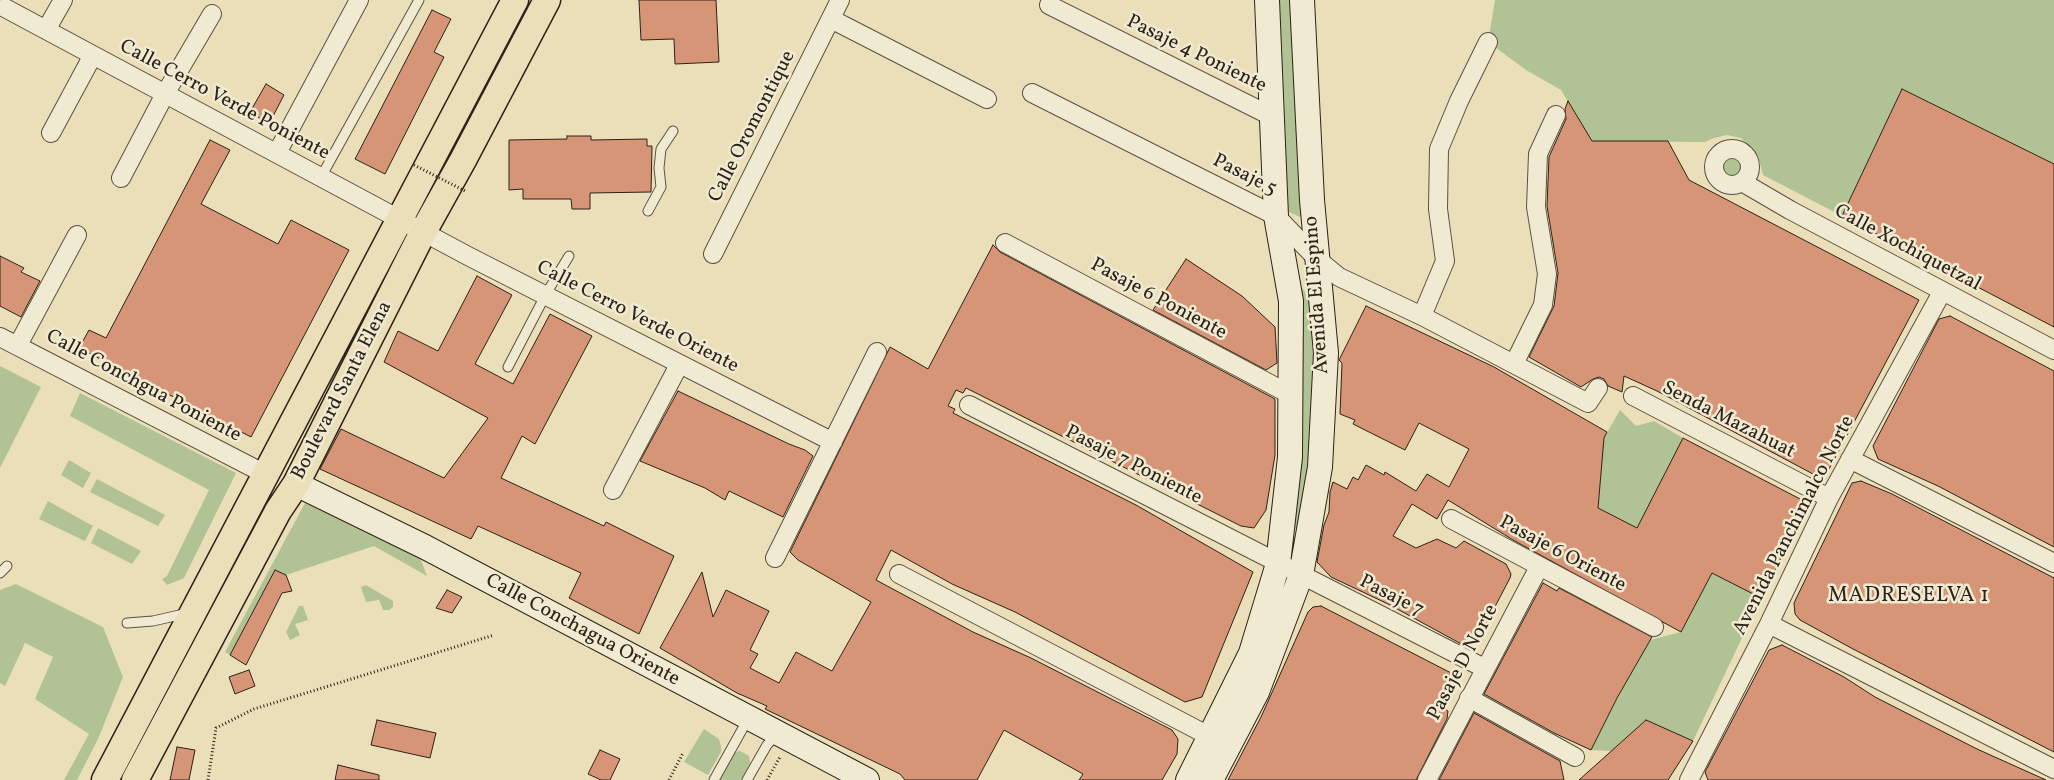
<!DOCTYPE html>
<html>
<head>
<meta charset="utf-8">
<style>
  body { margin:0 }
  canvas { display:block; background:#eadfb9 }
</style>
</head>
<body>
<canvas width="2054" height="780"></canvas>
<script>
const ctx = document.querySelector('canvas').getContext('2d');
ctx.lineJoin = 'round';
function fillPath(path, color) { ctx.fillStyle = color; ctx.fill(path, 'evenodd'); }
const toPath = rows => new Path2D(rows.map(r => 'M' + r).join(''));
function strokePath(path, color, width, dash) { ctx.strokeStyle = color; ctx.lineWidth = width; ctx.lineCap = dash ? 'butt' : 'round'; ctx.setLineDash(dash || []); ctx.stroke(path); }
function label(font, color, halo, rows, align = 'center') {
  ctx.font = font + ' Vollkorn,serif'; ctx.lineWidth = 5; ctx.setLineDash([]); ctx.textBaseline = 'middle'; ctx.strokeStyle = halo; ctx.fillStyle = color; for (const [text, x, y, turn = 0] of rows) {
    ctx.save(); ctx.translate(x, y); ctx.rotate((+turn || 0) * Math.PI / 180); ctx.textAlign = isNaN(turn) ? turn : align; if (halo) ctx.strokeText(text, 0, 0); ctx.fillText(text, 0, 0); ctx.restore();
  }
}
fillPath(toPath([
  [1279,0,1293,0,1303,211,1300,217,1289,212,1283,204],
  [1495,0,2054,0,2054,164,1902,89,1842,216,1763,175,1758,156,1741,138,1727,135,1714,138,1705,142,1592,141,1561,90,1526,70,1488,42],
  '1723 168a9 9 0 1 1 18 0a9 9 0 1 1-18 0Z',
  [398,246,403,249,329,390,334,368],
  [1299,285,1308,295,1314,318,1318,391,1302,529,1284,527],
  [0,366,41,387,0,468],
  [80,393,236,473,184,578,167,585,162,579,167,576,209,490,70,416],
  [1620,410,1636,426,1654,421,1683,438,1637,528,1598,508,1604,438],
  [69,460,91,473,83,488,61,475],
  [97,479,165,515,158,526,90,492],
  [48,501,93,526,85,541,39,519],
  [305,503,420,557,427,576,374,546,286,575,275,570,230,655,225,652],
  [261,504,265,506,122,780,115,780],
  [98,528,141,551,132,564,91,543],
  [1712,573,1761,598,1693,741,1646,721,1611,751,1591,750,1617,698,1650,640,1681,632],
  [16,584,103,627,123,677,98,739,77,780,64,780,89,734,35,699,53,657,25,643,5,686,0,683,0,590],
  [366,585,393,601,393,607,389,610,383,610,379,600,366,602,361,587],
  [299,606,303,606,308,620,295,624,300,635,290,640,286,632],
  [704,729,719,739,721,746,721,752,708,775,684,762],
  [740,751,749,756,750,763,741,780,719,780,733,753]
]), '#b1c394');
const building = toPath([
  [639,0,716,0,719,62,675,64,674,39,641,40,639,0],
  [432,10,451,19,434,52,444,57,385,174,355,159,432,10],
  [266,84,284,95,269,124,250,112,266,84],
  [1902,89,2054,164,2054,327,1842,216,1902,89],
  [1568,101,1592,141,1668,141,1689,180,1919,300,1828,471,1813,474,1657,391,1624,376,1622,392,1608,386,1604,379,1599,377,1593,379,1581,387,1529,357,1554,306,1558,273,1547,206,1549,157,1566,119,1565,109,1568,101],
  [567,136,591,136,591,140,647,139,647,146,652,146,651,192,590,193,590,209,572,209,571,199,523,199,523,189,509,190,509,140,567,139,567,136],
  [210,140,230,150,201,204,278,244,291,220,349,250,251,437,79,348,89,330,106,338,210,140],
  [993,245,1000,252,1275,399,1275,455,1266,510,1254,528,1241,526,966,388,963,393,956,390,948,406,955,409,953,413,1136,505,1253,572,1202,697,1185,702,1015,612,952,584,891,550,876,580,973,632,1031,658,1172,730,1178,739,1177,754,1162,780,1079,780,1083,774,1004,730,977,780,905,780,900,774,765,709,767,706,737,693,660,648,702,572,713,617,726,590,769,611,750,650,758,654,750,668,779,683,796,652,832,671,871,602,798,560,790,552,890,347,928,369,993,245],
  [0,256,24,268,21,272,40,281,21,317,0,306,0,256],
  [1186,259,1242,296,1275,327,1277,363,1266,370,1153,310,1186,259],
  [477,276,512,295,475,364,513,384,550,314,592,336,535,444,522,436,501,478,604,526,606,522,674,556,639,634,569,598,581,573,478,526,471,539,320,469,341,429,444,478,488,418,384,362,398,331,438,351,477,276],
  [1366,306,1494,367,1607,432,1604,438,1598,508,1637,528,1683,438,1802,500,1806,508,1761,598,1712,573,1681,632,1513,540,1448,500,1437,519,1412,504,1393,536,1416,548,1437,539,1456,548,1464,541,1506,564,1511,574,1510,578,1476,643,1465,646,1388,604,1331,577,1317,562,1324,525,1329,512,1330,492,1333,482,1347,489,1353,477,1358,480,1366,465,1384,475,1385,472,1416,491,1427,474,1449,487,1469,449,1419,423,1405,450,1353,424,1355,420,1340,414,1342,363,1339,360,1366,306],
  [1950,316,2054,371,2054,547,1938,486,1878,459,1873,446,1939,319,1950,316],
  [678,391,789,444,805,450,813,456,783,517,729,491,725,500,705,488,640,461,678,391],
  [1861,481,1892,494,2054,578,2054,752,1853,649,1800,620,1795,614,1794,603,1852,483,1861,481],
  [275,570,286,575,292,591,282,593,246,665,230,655,275,570],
  [1543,583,1557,591,1559,588,1652,637,1617,698,1591,750,1554,733,1484,694,1543,583],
  [447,590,462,597,452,613,436,608,447,590],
  [1321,606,1455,675,1452,691,1443,708,1448,711,1447,719,1416,780,1228,780,1261,717,1308,612,1313,607,1321,606],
  [1782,645,1844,677,1875,697,1977,749,2046,780,1708,780,1705,772,1769,650,1782,645],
  [249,670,255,686,235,694,229,677,249,670],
  [1474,713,1560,761,1564,780,1439,780,1474,713],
  [377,720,436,733,430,758,371,745,377,720],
  [1646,720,1693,741,1668,780,1579,780,1646,720],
  [177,747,195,750,189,780,170,780,177,747],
  [600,750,620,759,610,780,601,780,588,774,600,750],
  [338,765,379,775,379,780,335,780,338,765]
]);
fillPath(building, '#d79577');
strokePath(building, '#2d2217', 1);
const lane = toPath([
  [321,177,419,0],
  [648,211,661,187,659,168,661,149,673,131],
  [508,367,546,294,569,256],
  [0,573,7,566],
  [127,623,153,621,188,613],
  [714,780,748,719],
  [747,780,767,745,777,734]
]);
const street = toPath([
  [1049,5,1271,116],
  [5,8,468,256,833,442],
  [831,19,987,99],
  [46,30,63,0],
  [1032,93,1276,216,1317,259,1339,277,1422,316,1445,261,1438,209,1439,149,1459,101,1488,42],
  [51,133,93,55],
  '1714 167a18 18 0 1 1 36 0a18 18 0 1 1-36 0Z',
  [277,153,359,0],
  [121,178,165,94,212,14],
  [1742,182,1790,210,2054,350],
  [1005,243,1291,395],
  [713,254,840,0],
  [1422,316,1588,403,1598,388],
  [0,337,267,475],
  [18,345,77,235],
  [1514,364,1543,305,1547,274,1536,207,1538,154,1556,115],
  [1633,396,1829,498],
  [969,405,1484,668],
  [1850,459,2054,563],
  [613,490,679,365],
  [1451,519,1654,627],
  [775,558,877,352],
  [899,574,1209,736],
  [1769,624,2054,769],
  [1469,698,1575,757],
  [1427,780,1539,567],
  [1689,780,1769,624,1829,498,1942,292]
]);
const secondary = toPath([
  [296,484,425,547,867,780],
  [1188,780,1251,653,1278,564,1290,457,1291,301,1276,216,1267,0],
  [1211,780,1257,692,1301,575,1320,467,1326,353,1312,200,1302,0]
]);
const primary = toPath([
  [105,780,515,0],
  [135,780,278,511,296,484,423,232,463,160,547,0]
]);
strokePath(lane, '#5c5140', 11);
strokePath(street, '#5c5140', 20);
strokePath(secondary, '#2d2217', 26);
strokePath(primary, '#2d2217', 29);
strokePath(toPath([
  [208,780,216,728,254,709,494,635],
  [669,780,683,753],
  [767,780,780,757]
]), '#2d2217', 3, [1, 2.5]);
strokePath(lane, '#f1ead2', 9);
strokePath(street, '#f1ead2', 18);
strokePath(secondary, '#f1ead2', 24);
strokePath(primary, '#eadfb9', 26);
strokePath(toPath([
  [414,165,465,191]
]), '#2d2217', 3, [1, 2.5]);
label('20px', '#2d2217', '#f1ead2', [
  ["Pasaje 4 Poniente",1196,55,26],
  ["Calle Cerro Verde Poniente",224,101,28],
  ["Calle Oromontique",753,127,-63],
  ["Pasaje 5",1244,176,27],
  ["Calle Xochiquetzal",1907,249,28],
  ["Avenida El Espino",1318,295,-94],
  ["Pasaje 6 Poniente",1158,300,28],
  ["Calle Cerro Verde Oriente",637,318,27],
  ["Calle Conchgua Poniente",143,387,28],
  ["Boulevard Santa Elena",343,391,-63],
  ["Senda Mazahuat",1728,421,27],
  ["Pasaje 7 Poniente",1133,466,27],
  ["Avenida Panchimalco Norte",1795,526,-63],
  ["Pasaje 6 Oriente",1562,555,28],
  ["Pasaje 7",1391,597,27],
  ["Calle Conchagua Oriente",582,631,28],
  ["Pasaje D Norte",1464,663,-62]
]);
ctx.letterSpacing = '1px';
label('21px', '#2d2217', '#f1ead2', [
  ["MADRESELVA 1",1909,597]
]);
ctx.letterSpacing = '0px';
</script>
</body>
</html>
